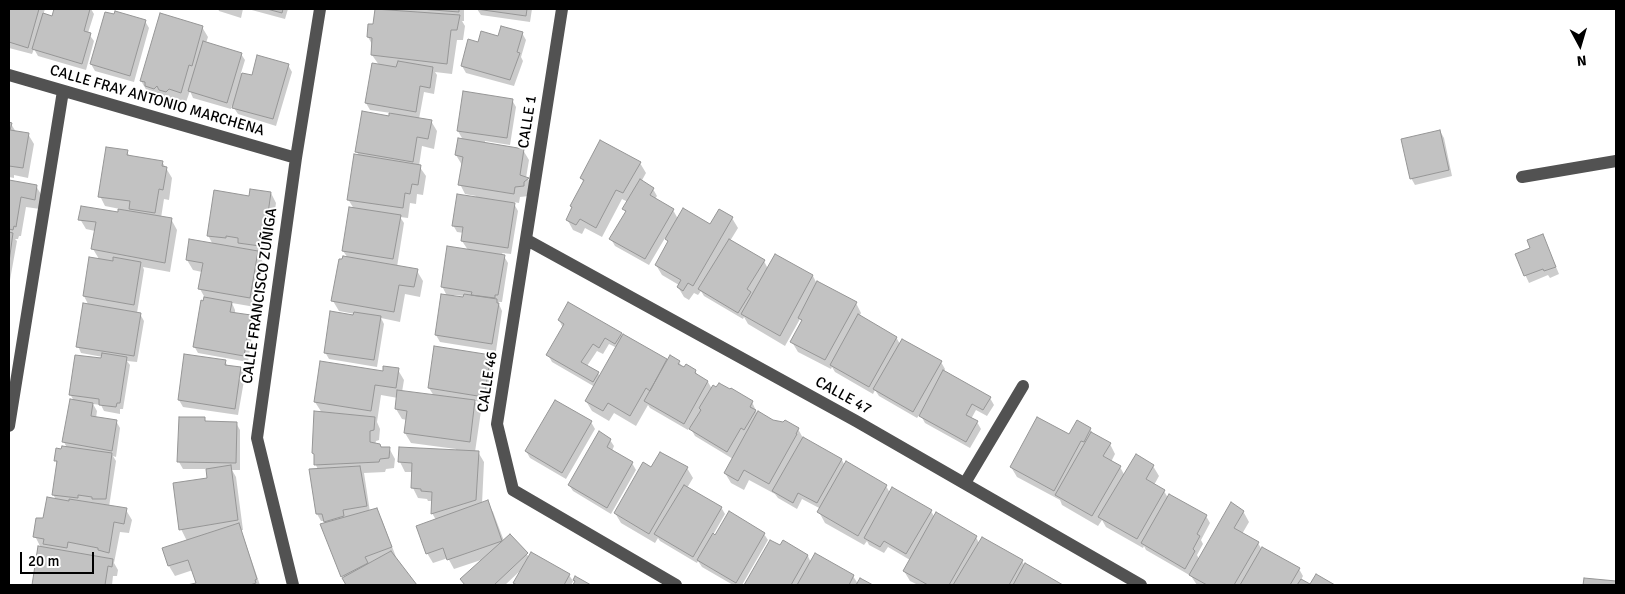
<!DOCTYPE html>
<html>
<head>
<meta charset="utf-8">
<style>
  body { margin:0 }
  #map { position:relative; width:1625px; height:594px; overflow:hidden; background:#fff; font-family:Signika,sans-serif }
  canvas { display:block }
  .frame { position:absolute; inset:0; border:10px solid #000; pointer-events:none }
  .north { position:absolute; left:1555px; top:20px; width:50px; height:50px; -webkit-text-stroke:4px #fff; paint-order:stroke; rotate:174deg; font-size:14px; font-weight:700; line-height:20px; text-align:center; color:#000 }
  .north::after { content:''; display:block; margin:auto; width:18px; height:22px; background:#000; clip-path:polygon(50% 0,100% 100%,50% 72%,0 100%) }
  .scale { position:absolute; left:20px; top:552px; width:74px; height:22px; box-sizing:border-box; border:2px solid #000; border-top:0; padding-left:6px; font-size:15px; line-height:18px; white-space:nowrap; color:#000; -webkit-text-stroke:4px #fff; paint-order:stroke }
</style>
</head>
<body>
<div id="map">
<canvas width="1625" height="594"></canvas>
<div class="frame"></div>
<div class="north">N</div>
<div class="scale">20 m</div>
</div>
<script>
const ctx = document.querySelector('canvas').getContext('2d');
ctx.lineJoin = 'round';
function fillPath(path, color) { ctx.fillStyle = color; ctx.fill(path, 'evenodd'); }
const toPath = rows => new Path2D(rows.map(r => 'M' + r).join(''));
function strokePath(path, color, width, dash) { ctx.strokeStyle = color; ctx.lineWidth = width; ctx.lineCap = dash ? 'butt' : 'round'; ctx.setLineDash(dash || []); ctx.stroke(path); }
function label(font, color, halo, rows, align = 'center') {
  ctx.font = font + ' Signika,sans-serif'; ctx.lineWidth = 4; ctx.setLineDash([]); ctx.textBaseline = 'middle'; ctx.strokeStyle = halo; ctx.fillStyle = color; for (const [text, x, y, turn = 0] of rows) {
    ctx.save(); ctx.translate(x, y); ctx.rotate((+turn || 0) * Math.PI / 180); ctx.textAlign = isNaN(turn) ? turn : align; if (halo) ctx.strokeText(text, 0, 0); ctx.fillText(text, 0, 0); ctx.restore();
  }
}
fillPath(toPath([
  [9,9,45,9,43,15,53,17,56,9,91,9,94,14,88,33,94,41,86,70,38,56,34,49,32,54,9,48],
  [218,9,243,9,241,18,219,11],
  [248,9,288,9,285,19],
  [385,9,464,9,464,21,462,21,465,26,463,40,457,40,452,74,435,72,437,75,434,94,424,92,419,119,431,121,437,131,434,149,422,146,419,166,426,176,423,195,417,194,416,204,410,203,408,218,400,217,404,223,397,267,417,271,423,281,420,297,405,294,400,322,381,318,384,324,377,367,329,359,325,352,354,317,355,314,339,311,333,301,348,258,343,251,354,209,348,199,359,156,357,152,390,117,391,113,370,110,366,103,379,65,372,55,373,46,368,37,374,26,386,11],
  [477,9,532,9,530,22,481,15],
  [106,14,145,21,149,28,134,82,95,71,91,64],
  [202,27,208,37,206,43,241,54,245,60,241,73,253,77,288,65,292,72,276,126,238,114,232,105,231,109,193,98,190,91,186,102,175,98,172,101,166,100,163,95,160,98,152,96,149,92,147,91,141,81],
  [522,33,526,40,521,57,523,61,514,86,466,73,462,66,479,44],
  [464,93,512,100,516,107,510,145,485,141,485,144,523,150,529,160,526,178,528,179,534,188,529,196,520,197,519,203,513,202,518,211,511,254,502,253,508,263,502,302,498,302,502,311,496,351,440,342,436,335,447,296,442,286,468,250,462,241,464,233,457,232,453,225,476,196,465,194,460,184,462,165,456,155,463,140,458,131],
  [454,295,465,296,464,299,453,297],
  [9,123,11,124,16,132,28,134,34,144,28,178,14,175,14,178,9,177],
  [1440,131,1444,138,1452,176,1415,185,1411,178],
  [127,152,130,157,162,162,166,168,172,178,169,200,164,199,161,218,171,219,177,230,170,272,143,267,144,270,137,313,140,314,144,321,137,362,127,361,130,365,123,409,120,409,120,414,104,411,101,405,93,404,97,411,96,418,116,421,120,428,116,457,113,456,116,461,109,507,126,510,132,520,129,533,120,532,114,563,118,570,117,576,113,576,112,585,33,585,39,547,41,548,35,536,56,500,53,494,57,464,56,461,62,450,67,448,64,442,74,401,70,394,102,360,103,357,81,353,78,346,89,306,84,296,90,258,99,259,93,249,95,231,86,229,80,219,119,214,120,209,105,206,100,196],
  [640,163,646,173,641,182,653,189,657,196,655,199,673,210,678,219,711,226,732,218,738,228,730,241,764,261,768,269,775,255,813,276,817,284,856,303,861,313,859,317,896,337,900,344,941,362,945,369,944,372,990,398,994,405,987,416,976,410,971,419,977,422,981,429,970,448,925,423,920,414,917,418,879,396,875,390,873,394,835,372,832,367,831,369,798,352,792,342,802,322,800,319,785,346,748,324,744,317,743,319,704,296,701,291,698,295,694,293,689,300,684,297,678,287,679,285,662,275,656,265,669,243,665,238,649,265,615,246,611,239,626,213,624,209,628,202,622,199,602,237,585,228,582,234,573,230,567,219,572,209,571,206,584,183,581,178],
  [9,181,36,186,42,196,40,209,26,207,21,236,19,236,18,239,15,239,17,241,10,280,9,280],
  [271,193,276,203,269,252,266,251,265,256,258,254,263,262,255,307,232,303,235,310,235,314,250,316,254,323,248,362,198,353,194,346,205,298,200,289,202,272,193,270,187,260,213,245,208,235,250,197],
  [1546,243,1559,274,1550,278,1548,275,1529,283,1516,255],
  [559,320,621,334,651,387,679,362,683,368,695,371,699,377,708,382,712,389,752,402,758,415,798,429,803,438,842,460,845,466,886,486,890,493,931,511,935,518,976,537,979,543,1022,561,1025,566,1026,565,1061,585,918,585,910,581,904,571,910,560,888,547,884,553,869,545,867,541,864,545,825,523,819,512,821,509,802,499,797,509,778,498,775,494,749,480,744,490,731,483,725,473,733,459,695,436,690,427,688,430,650,408,648,405,636,426,614,413,609,421,592,411,586,401,595,387,552,362,548,355,563,328],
  [609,344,617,348,600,377,598,373,587,366,597,351,603,354],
  [490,356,494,363,488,403,475,401,481,411,475,452,478,452,484,462,482,504,487,502,493,512,504,541,510,535,529,557,569,575,573,581,575,578,588,585,575,585,576,583,574,580,571,585,516,585,515,583,521,570,505,585,465,585,462,580,484,559,454,569,448,558,433,563,427,553,436,520,432,513,433,501,428,501,427,499,418,498,413,488,413,472,405,472,400,462,456,451,456,449,411,443,405,433,407,420,402,419,396,409,398,398,381,395,377,422,380,429,379,440,376,441,375,445,381,448,389,448,395,459,394,468,386,469,385,472,364,473,370,512,376,510,382,520,396,557,395,558,415,585,347,585,322,525,327,524,325,521,321,521,317,514,318,470,316,465,315,456,322,413,315,402,384,372,398,370,404,380,402,392,434,396,429,388],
  [225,361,228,367,241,369,245,375,238,415,183,407,179,400],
  [204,418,206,422,236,423,240,430,240,470,232,470,236,477,243,530,241,530,260,585,191,585,197,584,193,570,175,576,169,566,163,549,187,541,181,529,208,479,207,469,183,469,179,462],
  [591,422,595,429,566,479,530,458,526,451],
  [1090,429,1093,434,1110,444,1115,454,1111,462,1120,467,1125,476,1153,466,1159,476,1154,485,1164,491,1168,498,1170,496,1206,516,1210,523,1201,540,1203,544,1197,555,1199,559,1243,511,1249,522,1242,534,1258,543,1262,550,1299,569,1303,576,1301,580,1310,585,1197,585,1191,576,1146,550,1144,546,1143,548,1106,527,1102,520,1098,526,1062,505,1060,500,1017,477,1011,467,1069,436],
  [610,440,614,446,612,451,632,463,636,470,611,514,573,491,569,485],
  [652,468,687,468,693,478,687,488,721,507,725,514,713,535,716,537,764,534,768,540,742,585,733,585,702,567,698,561,697,563,660,541,658,538,655,543,621,523,615,513],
  [771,542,780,547,783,542,808,556,811,563,853,576,858,584,861,580,871,585,745,585]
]), '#0003');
const building = toPath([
  [9,9,39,9,28,48,9,42,9,9],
  [54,9,90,9,84,31,91,33,82,64,32,49,43,13,52,16,54,9],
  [267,9,283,9,282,13,267,9],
  [375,9,460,15,457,30,451,30,447,64,371,55,372,38,367,37,368,24,373,24,375,9],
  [420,9,459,9,459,12,420,9],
  [476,9,527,9,526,16,476,9],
  [115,11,146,20,130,76,90,64,105,12,114,14,115,11],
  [160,13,203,26,192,66,189,65,181,93,169,89,166,92,159,90,157,86,154,89,145,86,145,82,140,81,160,13],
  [501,26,523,32,517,52,520,53,510,80,461,66,468,39,478,42,481,31,498,36,501,26],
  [203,41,242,53,227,103,188,91,203,41],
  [257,55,289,64,273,119,232,108,242,73,252,75,257,55],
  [398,61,433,67,430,88,420,86,416,112,365,103,372,63,396,67,398,61],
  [463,91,513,99,507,138,457,131,463,91],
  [362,111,389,116,389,113,432,120,428,139,417,137,413,162,355,152,362,111],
  [9,122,12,123,10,130,29,133,23,168,9,166,9,122],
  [1440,130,1449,170,1410,179,1401,139,1440,130],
  [458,138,524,149,520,175,529,178,524,182,524,186,515,187,514,194,458,185,463,157,455,155,458,138],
  [600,140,641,162,623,193,616,190,596,228,580,219,576,225,566,220,572,207,570,206,584,180,580,178,600,140],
  [106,147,128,150,127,155,163,161,162,166,167,167,163,190,159,189,155,213,129,209,130,201,98,197,106,147],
  [354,154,421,165,418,185,412,184,410,194,405,193,403,208,347,200,354,154],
  [640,179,654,188,650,195,674,209,645,259,609,239,626,211,622,209,640,179],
  [9,180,37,185,35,200,21,197,16,227,14,226,13,230,9,229,9,180],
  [250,189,271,192,264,242,260,242,260,246,238,243,238,238,226,236,226,238,207,236,214,190,249,196,250,189],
  [457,194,515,203,508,248,461,241,463,227,452,226,457,194],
  [81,206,118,212,118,209,172,218,165,263,91,249,96,222,78,220,81,206],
  [349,207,401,215,393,259,342,251,349,207],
  [683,208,710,224,719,209,733,217,693,286,688,283,683,291,677,287,681,280,655,265,668,241,665,239,683,208],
  [9,232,13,233,9,262,9,232],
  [1543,234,1556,267,1544,271,1543,269,1524,276,1515,254,1530,248,1527,240,1543,234],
  [189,239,258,251,250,298,198,289,203,263,186,260,189,239],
  [729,239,765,260,747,289,751,292,738,313,698,289,729,239],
  [447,246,505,255,498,295,495,295,495,298,471,295,472,292,441,287,447,246],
  [775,254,813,275,780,336,741,314,775,254],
  [343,256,418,269,414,287,399,285,394,312,331,301,339,259,342,259,343,256],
  [89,257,113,261,113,257,141,262,134,305,83,296,89,257],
  [817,281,857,302,825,360,790,342,802,320,798,318,817,281],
  [441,294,463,297,464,294,497,299,497,303,499,303,492,344,435,335,441,294],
  [204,297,232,302,230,312,251,315,244,356,193,347,201,300,203,301,204,297],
  [568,302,622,333,615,344,605,338,599,348,593,344,581,362,599,372,593,382,546,355,564,324,558,320,568,302],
  [83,303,141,313,134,356,76,347,83,303],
  [330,311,353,315,354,312,381,316,374,360,324,353,330,311],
  [858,314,897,337,869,387,830,365,858,314],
  [623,334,667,359,650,391,646,388,630,416,608,403,603,411,585,401,623,334],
  [902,339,942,361,913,412,873,389,902,339],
  [434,346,491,355,484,397,428,388,434,346],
  [102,353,127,357,120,403,117,403,116,407,99,405,99,399,69,395,75,355,101,358,102,353],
  [184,354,226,360,225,365,241,367,235,409,178,400,184,354],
  [670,355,680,361,678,364,684,367,686,364,696,370,695,373,708,381,684,424,644,401,670,355],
  [320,361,383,371,383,366,399,368,396,388,375,385,371,411,314,402,320,361],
  [943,370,991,397,983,410,972,404,966,415,978,421,966,442,919,416,943,370],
  [719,383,730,389,731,388,753,401,750,407,756,410,744,430,741,428,727,452,689,429,701,410,699,408,713,385,716,387,719,383],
  [397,390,475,400,470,442,404,433,407,411,395,409,397,390],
  [70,399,93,403,91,416,117,420,112,451,62,442,70,399],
  [555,400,592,421,562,473,525,451,555,400],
  [314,411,375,417,374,430,370,431,370,442,380,444,381,447,390,447,389,458,380,459,379,462,314,465,314,454,312,453,314,411],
  [758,411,773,420,783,422,785,420,799,428,796,434,797,434,769,484,744,470,738,481,724,473,758,411],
  [179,417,205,417,205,421,237,422,236,463,177,462,179,417],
  [1037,417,1069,434,1077,420,1091,428,1084,442,1081,441,1054,491,1010,467,1037,417],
  [599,431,611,439,607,447,633,462,607,508,568,485,599,431],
  [1091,432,1111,443,1103,456,1121,466,1092,516,1055,495,1091,432],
  [803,437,842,459,817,503,798,493,793,503,772,491,803,437],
  [62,446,112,453,106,499,92,499,92,497,78,495,78,498,52,495,57,461,54,461,56,448,61,449,62,446],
  [399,447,479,451,476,500,431,514,432,492,421,491,421,489,411,488,412,463,398,462,399,447],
  [660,452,688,467,649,534,614,513,643,462,651,467,660,452],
  [1136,454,1154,465,1146,479,1165,490,1137,539,1098,517,1136,454],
  [846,461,887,485,858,536,817,512,846,461],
  [231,465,238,520,179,530,173,483,207,478,206,469,231,465],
  [360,466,367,506,343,510,344,516,324,522,322,514,316,514,309,469,360,466],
  [684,485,722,507,693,557,654,534,684,485],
  [892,487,932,510,906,554,884,541,880,547,864,538,892,487],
  [1169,494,1207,515,1197,534,1200,536,1193,549,1195,551,1185,569,1141,543,1169,494],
  [47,497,69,501,69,499,127,508,124,524,114,522,109,553,98,550,98,548,68,542,67,548,43,544,44,539,33,537,36,518,43,518,47,497],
  [488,500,502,541,447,560,443,548,426,554,416,526,488,500],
  [1231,502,1244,511,1234,528,1259,542,1234,585,1207,585,1189,575,1231,502],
  [377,508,392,547,365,557,368,563,341,577,320,524,377,508],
  [729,511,765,533,736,583,697,560,713,533,715,535,729,511],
  [936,512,977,536,949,585,928,585,903,571,936,512],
  [239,523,257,579,255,580,256,583,250,585,187,585,196,583,188,560,168,566,162,548,239,523],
  [510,534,528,553,494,585,465,585,460,579,510,534],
  [982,537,1023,560,1009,585,953,585,982,537],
  [770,540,780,545,783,540,808,555,791,585,744,585,770,540],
  [38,546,113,559,112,567,108,566,105,585,32,585,38,546],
  [1262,547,1300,568,1290,585,1240,585,1262,547],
  [391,551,417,585,346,585,342,578,391,551],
  [531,552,570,574,564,585,517,585,513,583,531,552],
  [815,553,854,575,849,585,797,585,815,553],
  [1025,563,1063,585,1013,585,1025,563],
  [1316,574,1335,585,1297,585,1301,579,1310,584,1316,574],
  [575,576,591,585,573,585,575,581,573,580,575,576],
  [860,578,873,585,856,585,860,578],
  [1584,578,1616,581,1616,585,1583,585,1584,578]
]);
fillPath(building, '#c2c2c2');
strokePath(building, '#969696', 1);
strokePath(toPath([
  [562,9,497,424,513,490,676,585],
  [9,75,296,158],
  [1522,177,1616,161],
  [527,240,856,421,1141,585],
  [9,426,63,91],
  [965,483,1023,386],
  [293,585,257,438,296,158,320,9]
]), '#525252', 12);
label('15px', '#000', '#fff', [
  ["CALLE FRAY ANTONIO MARCHENA",157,101,16],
  ["CALLE 1",528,122,-81],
  ["CALLE FRANCISCO ZÚÑIGA",260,296,-82],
  ["CALLE 46",488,382,-81],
  ["CALLE 47",843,396,29]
]);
</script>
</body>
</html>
